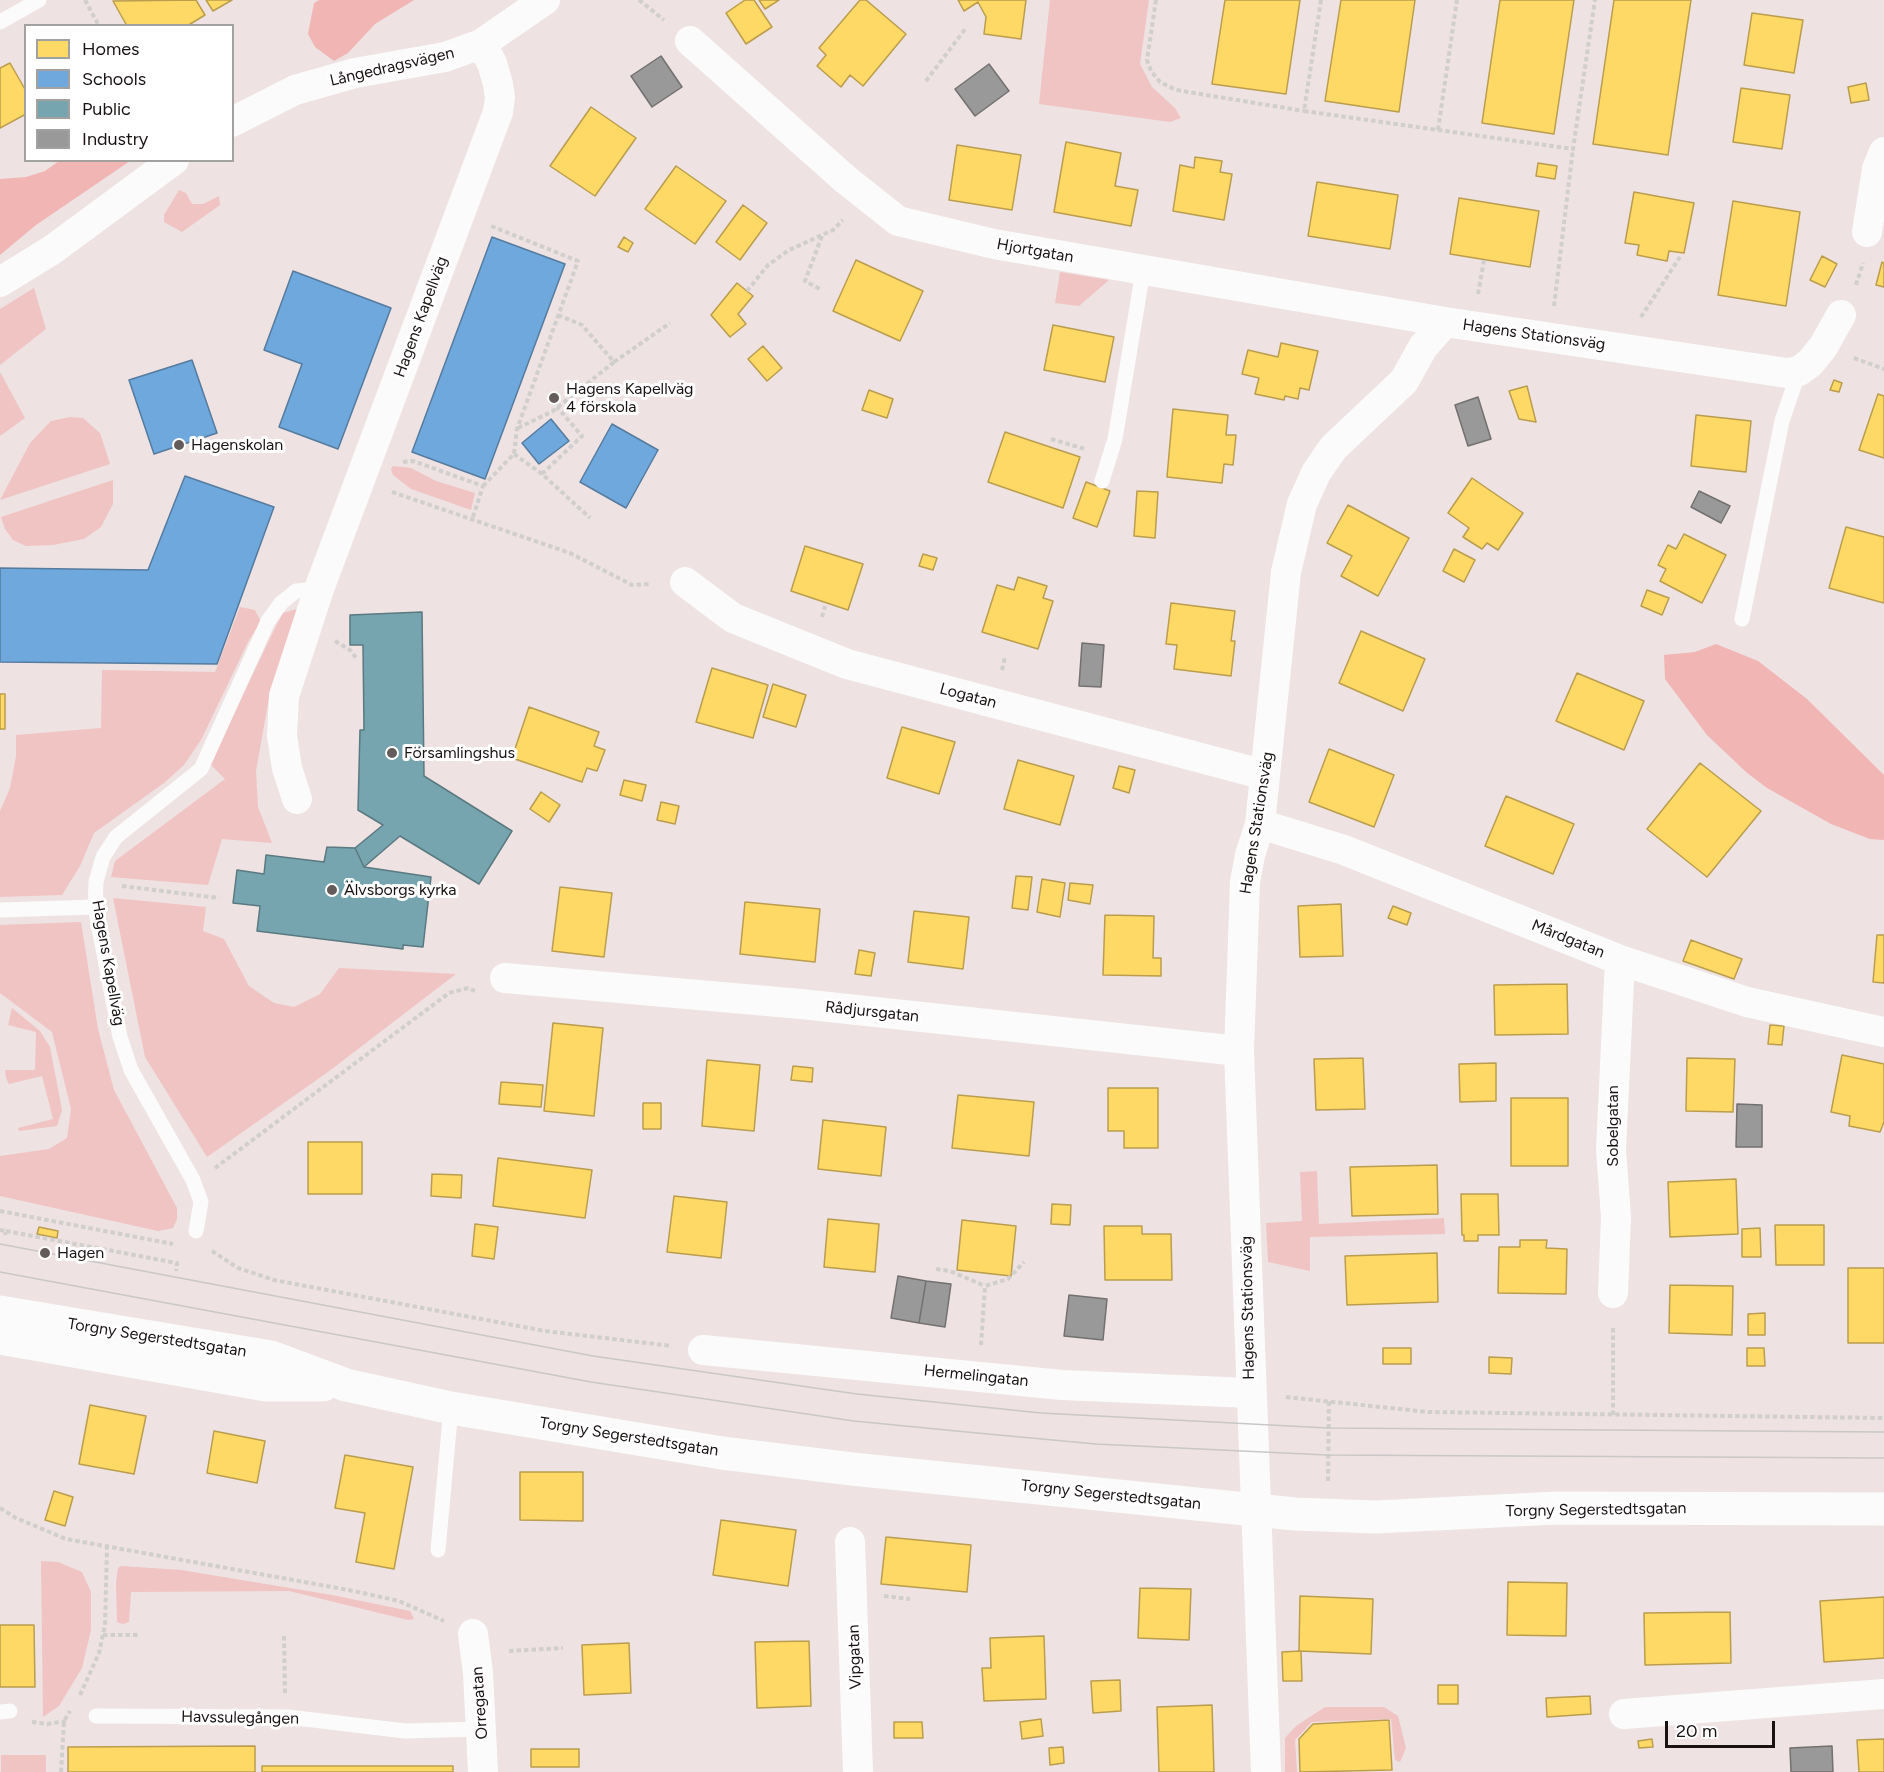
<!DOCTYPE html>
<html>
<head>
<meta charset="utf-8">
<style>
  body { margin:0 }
  #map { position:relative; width:1884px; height:1772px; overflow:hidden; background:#eee2e2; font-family:Figtree,sans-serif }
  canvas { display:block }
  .legend { position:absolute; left:24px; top:24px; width:210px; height:138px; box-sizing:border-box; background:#fff; border:2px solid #a3a0a0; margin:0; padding:8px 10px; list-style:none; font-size:18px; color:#191212 }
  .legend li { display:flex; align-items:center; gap:12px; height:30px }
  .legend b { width:30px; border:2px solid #a3a0a0 }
  .scale { position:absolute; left:1665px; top:1721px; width:110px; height:27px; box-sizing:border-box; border:3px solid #191212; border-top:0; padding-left:8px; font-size:18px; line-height:21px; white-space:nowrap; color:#191212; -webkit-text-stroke:4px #fff; paint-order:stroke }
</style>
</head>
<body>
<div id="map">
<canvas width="1884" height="1772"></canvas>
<ul class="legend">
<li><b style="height:16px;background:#ffd966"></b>Homes</li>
<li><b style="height:16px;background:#6fa8dc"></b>Schools</li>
<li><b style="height:16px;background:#76a5af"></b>Public</li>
<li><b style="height:16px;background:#999"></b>Industry</li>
</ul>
<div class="scale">20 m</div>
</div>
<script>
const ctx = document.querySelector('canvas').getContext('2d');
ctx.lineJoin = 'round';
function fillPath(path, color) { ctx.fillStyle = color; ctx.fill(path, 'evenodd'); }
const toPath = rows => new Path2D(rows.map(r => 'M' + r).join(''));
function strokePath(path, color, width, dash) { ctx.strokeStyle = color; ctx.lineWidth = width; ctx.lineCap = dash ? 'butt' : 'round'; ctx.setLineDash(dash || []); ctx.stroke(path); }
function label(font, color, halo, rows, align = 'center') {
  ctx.font = font + ' Figtree,sans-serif'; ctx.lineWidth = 6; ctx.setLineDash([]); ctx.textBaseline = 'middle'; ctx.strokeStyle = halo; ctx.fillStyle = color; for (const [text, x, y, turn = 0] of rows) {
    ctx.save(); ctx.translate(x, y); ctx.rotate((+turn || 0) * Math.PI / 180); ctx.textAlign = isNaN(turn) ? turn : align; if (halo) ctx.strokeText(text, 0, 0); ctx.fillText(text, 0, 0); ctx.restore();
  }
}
fillPath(toPath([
  [1050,0,1149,0,1140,64,1152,87,1175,108,1181,118,1170,122,1039,104],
  [179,190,186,193,192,204,203,204,219,196,220,205,182,232,164,222,164,215],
  [1060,272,1109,280,1079,306,1055,303],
  [34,288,46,329,0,365,0,309],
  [0,372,25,418,0,436],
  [70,417,83,418,100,433,110,464,0,500,30,443,51,421],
  [393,466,411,468,436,481,475,493,471,510,411,489,393,475,391,469],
  [113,480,113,504,101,527,84,539,53,545,26,546,13,540,5,529,1,517],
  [240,607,255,610,261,622,249,640,201,740,184,765,164,783,94,833,80,866,62,895,0,897,0,811,10,788,16,756,16,735,101,728,102,670,215,672],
  [300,608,270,692,256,771,258,807,272,843,222,839,208,885,111,877,115,861,225,779,210,764,273,632,283,613],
  [113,898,206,907,203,931,224,939,249,986,274,1003,294,1007,320,994,339,968,456,974,328,1072,207,1157,145,1057],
  [81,922,98,1029,114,1090,177,1208,177,1219,173,1228,158,1231,0,1196,0,1156,49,1149,67,1138,71,1109,52,1032,0,993,0,925],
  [12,1008,40,1031,50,1047,62,1110,57,1126,19,1131,18,1128,53,1119,42,1076,9,1084,6,1078,5,1070,35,1070,36,1032,8,1025],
  [1317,1171,1319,1224,1444,1218,1445,1234,1310,1237,1310,1271,1268,1262,1266,1223,1302,1221,1300,1172],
  [41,1561,58,1562,82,1572,91,1592,91,1630,82,1668,59,1706,43,1717],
  [121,1566,181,1570,332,1595,410,1611,414,1619,408,1620,289,1591,131,1592,129,1622,123,1624,117,1622,116,1583,118,1568],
  [1325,1707,1384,1707,1398,1716,1406,1748,1400,1762,1395,1760,1391,1719,1312,1722,1295,1740,1297,1772,1285,1772,1285,1738,1296,1726],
  [1,1755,46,1755,46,1772,1,1772]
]), '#f0c4c2');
fillPath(toPath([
  [319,0,414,0,375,24,348,53,334,61,315,47,308,34,314,3],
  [59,161,130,161,36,225,0,255,0,179,26,177,45,171],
  [1716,644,1758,661,1807,699,1884,775,1884,840,1870,839,1831,824,1767,788,1746,772,1707,735,1665,679,1664,655,1695,652]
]), '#f1b5b4');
const homes = toPath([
  [196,0,205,15,187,26,127,26,113,1,196,0],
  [206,0,232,0,213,11,206,0],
  [745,0,754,0,772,27,746,44,726,13,745,0],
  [759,0,779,0,765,9,759,0],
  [860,0,866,0,906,34,863,86,850,75,841,87,817,66,826,55,819,48,860,0],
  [958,0,1026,0,1021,39,984,34,986,17,978,2,964,11,958,0],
  [1225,0,1300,0,1286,94,1212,84,1225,0],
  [1341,0,1415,0,1399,112,1325,101,1341,0],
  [1500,0,1574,0,1554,134,1482,123,1500,0],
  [1614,0,1691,0,1668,155,1593,144,1614,0],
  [1752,13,1803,20,1794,73,1744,65,1752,13],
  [10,63,26,91,26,114,0,128,0,68,10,63],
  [1866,83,1869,100,1851,103,1848,87,1866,83],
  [1741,88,1790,95,1782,149,1733,142,1741,88],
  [591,107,636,138,595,196,550,166,591,107],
  [1066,142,1121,153,1115,186,1138,190,1131,226,1054,212,1066,142],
  [957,145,1021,155,1012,210,949,200,957,145],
  [1195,157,1222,161,1220,172,1232,174,1224,220,1173,211,1180,165,1194,168,1195,157],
  [1538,163,1557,166,1555,179,1536,176,1538,163],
  [676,166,726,201,695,244,645,209,676,166],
  [1317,182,1398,195,1390,249,1308,236,1317,182],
  [1634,192,1694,203,1684,253,1669,251,1667,261,1637,255,1639,245,1625,243,1634,192],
  [1459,198,1539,211,1530,267,1450,254,1459,198],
  [1733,201,1800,212,1786,306,1718,295,1733,201],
  [743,205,767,223,740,260,716,242,743,205],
  [624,237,633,243,628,252,618,247,624,237],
  [1822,256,1837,264,1825,287,1810,280,1822,256],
  [856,260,923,291,900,341,833,311,856,260],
  [1882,262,1884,263,1884,287,1876,285,1882,262],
  [737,283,753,296,738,314,746,324,730,337,711,315,737,283],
  [1053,325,1114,337,1105,382,1044,370,1053,325],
  [1281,343,1318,351,1309,390,1300,388,1298,399,1285,396,1284,400,1255,394,1259,378,1242,374,1248,350,1278,357,1281,343],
  [763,346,782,368,767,381,748,359,763,346],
  [1834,380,1842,383,1839,392,1830,390,1834,380],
  [1527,386,1536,422,1519,419,1509,391,1527,386],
  [869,390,893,399,887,418,862,410,869,390],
  [1878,394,1884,396,1884,458,1859,450,1878,394],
  [1173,409,1228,415,1226,435,1236,435,1233,465,1224,464,1222,483,1167,477,1173,409],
  [1696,415,1751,421,1746,472,1691,466,1696,415],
  [1005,432,1080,457,1063,508,988,482,1005,432],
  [1472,478,1523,513,1498,550,1487,543,1482,549,1463,537,1469,528,1448,513,1472,478],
  [1086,482,1110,491,1097,527,1073,518,1086,482],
  [1137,491,1158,492,1155,538,1134,536,1137,491],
  [1348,505,1409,538,1378,596,1341,576,1352,556,1327,543,1348,505],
  [1846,527,1884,537,1884,603,1829,588,1846,527],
  [1684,534,1726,555,1702,603,1660,581,1666,569,1658,565,1668,545,1676,549,1684,534],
  [805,546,863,564,848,610,791,591,805,546],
  [1454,549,1475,560,1464,582,1443,571,1454,549],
  [923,554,937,558,933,570,919,566,923,554],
  [1018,577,1047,586,1043,598,1053,601,1038,649,982,632,997,585,1014,590,1018,577],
  [1647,590,1669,598,1662,615,1641,606,1647,590],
  [1171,603,1235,611,1231,641,1235,641,1231,676,1174,669,1177,645,1166,644,1171,603],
  [1361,631,1425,659,1403,711,1339,683,1361,631],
  [712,668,768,685,753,738,696,722,712,668],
  [1577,673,1644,701,1624,750,1556,721,1577,673],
  [773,684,806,695,796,727,763,717,773,684],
  [0,694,5,694,5,729,0,729,0,694],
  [529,707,599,732,594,746,605,750,597,771,587,768,582,782,512,758,529,707],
  [902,727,955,742,939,794,887,778,902,727],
  [1329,749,1394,775,1374,827,1309,802,1329,749],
  [1018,760,1074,776,1060,825,1004,809,1018,760],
  [1700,763,1761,811,1707,877,1647,829,1700,763],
  [1119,766,1135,770,1129,793,1113,788,1119,766],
  [624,780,646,785,642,801,620,795,624,780],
  [541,792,560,805,549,822,530,809,541,792],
  [1506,796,1574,824,1553,874,1485,846,1506,796],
  [661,802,679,806,675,824,657,820,661,802],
  [1016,876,1032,877,1028,910,1012,908,1016,876],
  [1042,879,1065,883,1060,917,1037,912,1042,879],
  [1070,883,1093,885,1090,904,1068,900,1070,883],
  [560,887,612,893,604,957,552,951,560,887],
  [745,902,820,909,815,962,740,954,745,902],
  [1341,904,1343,956,1300,957,1298,906,1341,904],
  [1393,906,1411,913,1407,925,1388,918,1393,906],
  [914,911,969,917,963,969,908,962,914,911],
  [1105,915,1154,916,1153,958,1161,958,1161,976,1103,975,1105,915],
  [1877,935,1884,935,1884,983,1873,982,1877,935],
  [1691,940,1742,959,1734,979,1683,961,1691,940],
  [859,950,875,953,871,976,855,974,859,950],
  [1567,984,1568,1034,1495,1035,1494,985,1567,984],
  [553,1023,603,1028,594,1116,544,1111,553,1023],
  [1770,1025,1784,1026,1782,1045,1768,1044,1770,1025],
  [1842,1055,1884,1064,1884,1122,1880,1132,1849,1126,1850,1116,1831,1112,1842,1055],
  [1363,1058,1365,1109,1316,1110,1314,1059,1363,1058],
  [1687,1058,1735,1059,1733,1112,1686,1111,1687,1058],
  [707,1060,760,1065,754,1131,702,1126,707,1060],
  [1496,1063,1496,1101,1460,1102,1459,1064,1496,1063],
  [793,1066,813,1068,812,1082,791,1080,793,1066],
  [501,1082,543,1085,541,1107,499,1104,501,1082],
  [1108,1088,1158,1088,1158,1148,1124,1148,1124,1131,1108,1131,1108,1088],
  [958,1095,1034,1102,1029,1156,952,1148,958,1095],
  [1511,1098,1568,1098,1568,1166,1511,1166,1511,1098],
  [643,1103,661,1103,661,1129,643,1129,643,1103],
  [823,1120,886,1127,881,1176,818,1169,823,1120],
  [308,1142,362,1142,362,1194,308,1194,308,1142],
  [498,1158,592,1170,585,1218,493,1206,498,1158],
  [1437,1165,1438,1214,1352,1216,1350,1167,1437,1165],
  [432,1174,462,1175,461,1198,431,1196,432,1174],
  [1736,1179,1738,1234,1670,1237,1668,1182,1736,1179],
  [1461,1194,1498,1194,1499,1235,1478,1235,1478,1241,1464,1241,1464,1235,1462,1235,1461,1194],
  [674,1196,727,1202,721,1258,667,1252,674,1196],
  [1052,1204,1071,1205,1070,1225,1051,1224,1052,1204],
  [828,1219,879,1224,875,1272,824,1267,828,1219],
  [962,1220,1016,1226,1011,1276,957,1270,962,1220],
  [475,1224,498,1227,494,1259,472,1256,475,1224],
  [1775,1225,1824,1225,1824,1265,1776,1265,1775,1225],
  [1104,1226,1142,1226,1142,1234,1171,1234,1172,1280,1105,1280,1104,1226],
  [39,1227,58,1231,57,1238,37,1234,39,1227],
  [1760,1228,1761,1257,1742,1257,1742,1229,1760,1228],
  [1520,1240,1547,1240,1546,1248,1567,1249,1566,1294,1498,1293,1499,1247,1520,1247,1520,1240],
  [1437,1253,1438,1302,1347,1305,1345,1256,1437,1253],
  [1848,1268,1884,1268,1884,1343,1848,1343,1848,1268],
  [1670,1285,1733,1286,1732,1335,1669,1333,1670,1285],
  [1765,1313,1765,1335,1748,1335,1748,1314,1765,1313],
  [1383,1348,1411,1348,1411,1364,1383,1364,1383,1348],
  [1747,1348,1764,1348,1765,1366,1747,1366,1747,1348],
  [1489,1357,1512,1358,1511,1374,1489,1373,1489,1357],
  [90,1405,146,1416,134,1474,79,1464,90,1405],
  [214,1431,265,1441,257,1483,207,1473,214,1431],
  [345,1455,413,1467,394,1569,356,1562,365,1513,335,1508,345,1455],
  [520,1472,583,1472,583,1521,520,1520,520,1472],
  [54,1491,73,1497,65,1526,45,1520,54,1491],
  [721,1520,796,1530,788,1586,713,1575,721,1520],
  [886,1537,971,1545,967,1592,881,1584,886,1537],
  [1508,1582,1567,1583,1566,1636,1507,1635,1508,1582],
  [1140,1588,1191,1589,1189,1640,1138,1638,1140,1588],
  [1300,1596,1373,1599,1371,1654,1299,1651,1300,1596],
  [1884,1597,1884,1658,1824,1662,1820,1601,1884,1597],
  [1730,1612,1731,1663,1645,1665,1644,1613,1730,1612],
  [0,1625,34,1625,35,1687,0,1687,0,1625],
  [1044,1636,1046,1699,984,1701,982,1668,991,1668,990,1638,1044,1636],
  [809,1641,811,1706,757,1708,755,1642,809,1641],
  [629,1643,631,1693,584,1695,582,1645,629,1643],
  [1301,1651,1302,1681,1283,1681,1282,1652,1301,1651],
  [1120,1680,1121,1711,1093,1713,1091,1681,1120,1680],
  [1438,1685,1458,1685,1458,1704,1438,1704,1438,1685],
  [1590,1696,1591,1714,1547,1717,1546,1698,1590,1696],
  [1212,1705,1214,1772,1159,1772,1157,1707,1212,1705],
  [1041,1719,1043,1736,1022,1739,1020,1722,1041,1719],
  [1389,1720,1392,1770,1300,1772,1299,1739,1313,1724,1389,1720],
  [894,1722,922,1722,923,1738,894,1738,894,1722],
  [1652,1739,1653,1747,1639,1748,1638,1741,1652,1739],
  [1884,1739,1884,1772,1859,1772,1857,1740,1884,1739],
  [255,1746,255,1772,68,1772,68,1747,255,1746],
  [1063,1747,1064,1763,1050,1765,1049,1748,1063,1747],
  [531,1749,579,1749,579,1767,531,1767,531,1749],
  [262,1766,453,1766,453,1772,262,1772,262,1766]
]);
fillPath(homes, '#ffd966');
strokePath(homes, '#ba9d4d', 1.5);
const schools = toPath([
  [492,237,565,264,485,479,412,452,492,237],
  [293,271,391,308,338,449,279,427,302,364,264,350,293,271],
  [192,360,217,433,154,454,129,380,192,360],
  [551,419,569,441,539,464,522,443,551,419],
  [612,424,658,450,626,508,580,482,612,424],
  [185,476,274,507,217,664,0,662,0,568,148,570,185,476]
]);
fillPath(schools, '#6fa8dc');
strokePath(schools, '#557b9f', 1.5);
const public = toPath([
  [422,612,424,776,512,831,479,884,400,836,364,867,355,848,383,825,358,810,360,730,364,730,363,645,350,645,350,615,422,612],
  [327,847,355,848,364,867,431,877,423,947,403,945,403,949,257,931,260,906,233,903,237,870,264,874,266,855,324,862,327,847]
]);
fillPath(public, '#76a5af');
strokePath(public, '#5a7980', 1.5);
const industry = toPath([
  [661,56,682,87,652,107,631,76,661,56],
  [989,64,1009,91,975,116,955,89,989,64],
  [1478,397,1491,439,1468,446,1455,405,1478,397],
  [1699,491,1730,506,1721,523,1691,507,1699,491],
  [1082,643,1104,645,1101,687,1079,686,1082,643],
  [1737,1104,1762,1105,1762,1147,1736,1147,1737,1104],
  [898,1276,926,1281,919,1323,891,1318,898,1276],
  [926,1281,951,1284,945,1327,919,1323,926,1281],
  [1069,1295,1107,1299,1103,1340,1064,1336,1069,1295],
  [1832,1746,1833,1772,1791,1772,1790,1748,1832,1746]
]);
fillPath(industry, '#999');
strokePath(industry, '#737070', 1.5);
strokePath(toPath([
  [85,0,99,26],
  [639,0,664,20],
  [1156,0,1147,60,1151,71,1160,82,1176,90,1304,111],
  [1321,0,1304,111,1573,149,1595,0],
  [926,81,966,28],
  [1438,130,1457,0],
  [822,236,805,281,822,290],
  [1856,285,1863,263],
  [747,291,768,265,789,250,833,230,843,220],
  [1478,294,1484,260],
  [1554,306,1573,149],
  [558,315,582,325,614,362,670,323],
  [1641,317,1680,257],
  [1854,358,1884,369],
  [518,428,553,411,614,362],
  [1051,439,1085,449],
  [514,454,542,474,590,518],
  [403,462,413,461,483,486,472,520],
  [542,474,582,436,557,407],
  [483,486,514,454,517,429,578,261,491,226],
  [392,492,570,553,632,585,651,584],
  [822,617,825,606],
  [335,641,350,650,357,659],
  [1002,670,1005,657],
  [122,886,219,898],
  [215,1168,449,993,468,988,475,991],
  [0,1211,173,1244],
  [0,1230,6,1231,5,1235],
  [6,1231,177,1263,176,1271],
  [212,1251,238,1268,274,1280,545,1331,672,1346],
  [936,1269,950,1271,985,1286],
  [981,1345,985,1286,1008,1279,1024,1262],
  [1286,1397,1428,1412,1884,1418],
  [1613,1415,1613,1326],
  [1328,1481,1329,1401],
  [0,1508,16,1518,66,1539,354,1591,399,1601,444,1621],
  [884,1596,910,1599],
  [103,1635,138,1635],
  [284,1636,285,1693],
  [509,1651,563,1648],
  [80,1695,99,1653,105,1625,107,1547],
  [32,1722,47,1724,66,1721],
  [61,1772,64,1721,70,1711]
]), '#d1cece', 4, [4.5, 3]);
strokePath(toPath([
  [0,22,39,0],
  [1102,481,1115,439,1143,271],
  [1742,619,1782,421,1799,371],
  [0,910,95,907],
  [196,1231,201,1202,193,1180,131,1070,120,1037,95,907,96,882,103,857,116,837,201,769,268,621,281,603,296,591,319,589],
  [438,1550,451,1408],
  [0,1712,10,1711],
  [96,1716,288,1717,405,1731,483,1729]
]), '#fcfbfb', 15);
strokePath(toPath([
  [690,41,845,179,898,221,994,244,1445,322],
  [232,122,295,90,355,73,445,57,481,44,545,0],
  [1867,232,1877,169,1884,152],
  [0,282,52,250,174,160],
  [685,582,733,618,847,664,1265,775],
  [297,799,287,768,282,736,284,696,319,589,498,112,500,98,498,84,492,63,481,44],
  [1260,824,1344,850,1620,960,1747,1002,1884,1032],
  [505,978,801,1004,1239,1051],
  [1613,1293,1616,1217,1611,1150,1620,960],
  [703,1350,1062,1385,1250,1393],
  [850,1542,858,1772],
  [473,1634,478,1673,483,1772],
  [1624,1714,1884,1694],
  [1266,1772,1239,1051,1245,882,1250,855,1260,824,1286,572,1302,504,1316,473,1333,448,1404,381,1423,347,1445,322,1787,373,1799,371,1810,363,1823,347,1841,315]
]), '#fcfbfb', 30);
strokePath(toPath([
  [0,1312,271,1357,346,1385,451,1408,722,1453,852,1469,1295,1514,1376,1517,1557,1508,1884,1509],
  [0,1338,266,1385,323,1385]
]), '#fcfbfb', 33);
strokePath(toPath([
  [0,1244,593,1356,857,1394,1041,1413,1328,1428,1884,1432],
  [0,1272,591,1382,854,1421,977,1433,1096,1444,1326,1455,1884,1458]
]), '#c9c7c7', 1.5);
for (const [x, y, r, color] of [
  [554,398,6,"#645b5b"],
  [179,445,6,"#645b5b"],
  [392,753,6,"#645b5b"],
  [332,890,6,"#645b5b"],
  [45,1253,6,"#645b5b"]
]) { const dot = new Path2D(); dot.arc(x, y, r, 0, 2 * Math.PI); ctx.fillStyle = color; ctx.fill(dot); strokePath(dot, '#fff', 2); }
label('16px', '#191212', '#fff', [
  ["Långedragsvägen",392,67,-13],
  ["Hjortgatan",1035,251,10],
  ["Hagens Kapellväg",421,317,-70],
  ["Hagens Stationsväg",1534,335,8],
  ["Logatan",968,696,15],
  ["Hagens Stationsväg",1257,823,-81],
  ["Mårdgatan",1568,939,22],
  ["Hagens Kapellväg",108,963,80],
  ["Rådjursgatan",872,1012,6],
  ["Sobelgatan",1613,1126,-90],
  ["Hagens Stationsväg",1248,1308,-91],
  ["Torgny Segerstedtsgatan",157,1338,9],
  ["Hermelingatan",976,1376,6],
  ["Torgny Segerstedtsgatan",629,1437,9],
  ["Torgny Segerstedtsgatan",1111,1495,6],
  ["Torgny Segerstedtsgatan",1596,1510,-1],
  ["Vipgatan",855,1657,-92],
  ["Orregatan",480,1703,-94],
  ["Havssulegången",240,1718,1]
]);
label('16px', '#191212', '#fff', [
  ["Hagens Kapellväg",566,389],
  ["4 förskola",566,407],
  ["Hagenskolan",191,445],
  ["Församlingshus",404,753],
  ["Älvsborgs kyrka",344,890],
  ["Hagen",57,1253]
], 'left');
</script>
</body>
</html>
